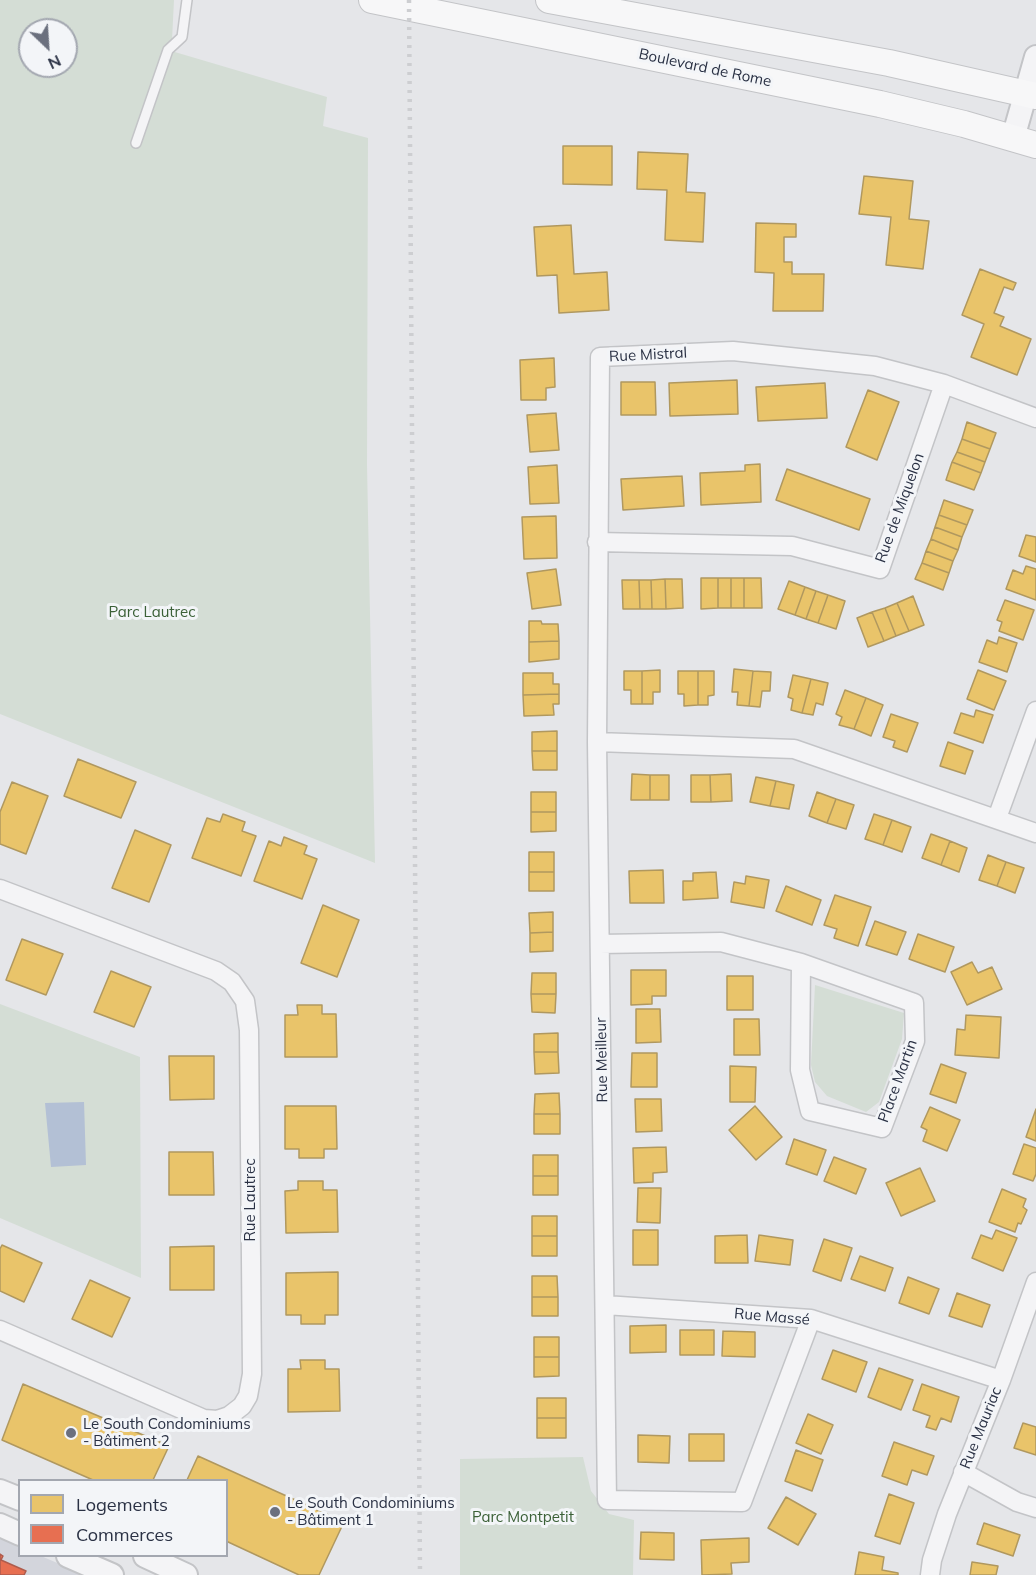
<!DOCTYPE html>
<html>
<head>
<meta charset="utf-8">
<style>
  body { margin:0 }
  #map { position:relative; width:1036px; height:1575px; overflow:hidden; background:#e5e6e9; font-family:Mulish,sans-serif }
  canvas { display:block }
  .legend { position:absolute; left:18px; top:1479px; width:210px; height:78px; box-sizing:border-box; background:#f3f5f8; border:2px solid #a3a7b0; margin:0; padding:8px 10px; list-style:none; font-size:18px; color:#2a3144 }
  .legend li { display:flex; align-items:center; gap:12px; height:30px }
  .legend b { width:30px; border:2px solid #a3a7b0 }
  .north { position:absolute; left:18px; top:18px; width:60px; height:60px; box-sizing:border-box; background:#f3f5f8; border:2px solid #a3a7b0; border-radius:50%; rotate:155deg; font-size:16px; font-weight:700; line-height:24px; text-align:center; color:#2a3144 }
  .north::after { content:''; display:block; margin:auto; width:21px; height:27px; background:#6b707e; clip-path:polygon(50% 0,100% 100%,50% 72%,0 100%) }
</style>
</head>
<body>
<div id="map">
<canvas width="1036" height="1575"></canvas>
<ul class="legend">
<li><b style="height:16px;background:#e9c46a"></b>Logements</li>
<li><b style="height:16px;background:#e76f51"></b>Commerces</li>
</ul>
<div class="north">N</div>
</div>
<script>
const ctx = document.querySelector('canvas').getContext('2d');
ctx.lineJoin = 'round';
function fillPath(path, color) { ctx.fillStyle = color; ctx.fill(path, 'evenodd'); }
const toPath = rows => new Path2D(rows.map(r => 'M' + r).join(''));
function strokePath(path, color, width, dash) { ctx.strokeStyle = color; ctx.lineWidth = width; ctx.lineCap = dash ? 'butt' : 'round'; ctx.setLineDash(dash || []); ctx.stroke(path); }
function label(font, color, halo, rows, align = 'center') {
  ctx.font = font + ' Mulish,sans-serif'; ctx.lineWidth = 6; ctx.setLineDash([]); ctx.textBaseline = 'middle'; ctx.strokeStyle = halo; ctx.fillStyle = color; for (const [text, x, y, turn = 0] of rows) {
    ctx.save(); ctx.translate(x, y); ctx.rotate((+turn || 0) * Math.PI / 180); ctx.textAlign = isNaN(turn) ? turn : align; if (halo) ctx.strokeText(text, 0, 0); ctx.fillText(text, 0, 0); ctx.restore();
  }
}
fillPath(toPath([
  [0,1537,19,1546,20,1556,41,1556,85,1575,0,1575]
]), '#d3d5dc');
fillPath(toPath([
  [0,0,174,0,172,40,168,50,327,97,323,126,368,138,367,465,375,863,0,714],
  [30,30,66,30,66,66,30,66],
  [815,985,904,1013,902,1039,879,1102,866,1112,827,1096,815,1082,811,1065],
  [0,1004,140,1057,141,1278,0,1218],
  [583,1457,591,1491,609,1514,634,1520,633,1575,460,1575,460,1459]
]), '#d4ddd5');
fillPath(toPath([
  [84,1102,86,1165,51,1167,45,1103]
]), '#b3c0d5');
const homes = toPath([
  [563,146,612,146,612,185,563,184,563,146],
  [638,152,688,154,686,192,705,193,703,242,665,240,667,190,637,189,638,152],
  [864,176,913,181,909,219,929,221,923,269,886,265,891,217,859,214,864,176],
  [756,223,796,224,796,237,784,237,784,262,792,262,792,274,824,274,823,311,773,311,774,273,755,272,756,223],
  [571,225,574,274,607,272,609,310,559,313,557,275,537,276,534,227,571,225],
  [980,269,1016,283,1013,290,1004,287,994,313,1004,317,1000,326,1031,339,1017,375,971,357,984,324,962,315,980,269],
  [554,358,555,387,546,388,546,400,521,400,520,360,554,358],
  [737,380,738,414,670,416,669,383,737,380],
  [621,382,655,382,656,415,621,415,621,382],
  [825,383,827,418,758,421,756,387,825,383],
  [868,390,899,402,877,460,846,447,868,390],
  [556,413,559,450,530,452,527,415,556,413],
  [967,422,996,433,990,449,962,439,967,422],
  [962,439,990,449,985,462,957,452,962,439],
  [957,452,985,462,981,473,952,462,957,452],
  [952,462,981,473,974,490,946,480,952,462],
  [760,464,761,502,701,505,700,473,745,471,745,465,760,464],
  [557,465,559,503,530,504,528,467,557,465],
  [787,469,870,499,859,530,776,500,787,469],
  [682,476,684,506,623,510,621,479,682,476],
  [944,500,973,510,967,525,939,515,944,500],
  [939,515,967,525,962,537,935,527,939,515],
  [556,516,557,558,524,559,522,517,556,516],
  [935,527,962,537,958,550,931,539,935,527],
  [1026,535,1036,537,1036,562,1019,556,1026,535],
  [931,539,958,550,953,561,926,551,931,539],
  [926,551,953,561,949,573,922,563,926,551],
  [922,563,949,573,943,590,915,579,922,563],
  [1026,566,1036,569,1036,600,1006,589,1013,570,1023,574,1026,566],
  [556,569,561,605,532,609,527,573,556,569],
  [701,578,718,578,718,608,701,609,701,578],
  [718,578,731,578,731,608,718,608,718,578],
  [731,578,744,578,744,608,731,608,731,578],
  [744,578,761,578,762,608,744,608,744,578],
  [665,579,682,579,683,608,666,609,665,579],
  [665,579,666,609,652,609,651,580,665,579],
  [622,580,639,580,640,609,623,609,622,580],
  [639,580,651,580,652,609,640,609,639,580],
  [789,581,805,587,795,615,778,609,789,581],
  [805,587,816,591,806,619,795,615,805,587],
  [816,591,828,595,818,623,806,619,816,591],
  [828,595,845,601,836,629,818,623,828,595],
  [913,596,924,625,909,631,897,603,913,596],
  [1005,600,1034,610,1023,640,999,631,1002,622,997,620,1005,600],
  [897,603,909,631,896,636,885,608,897,603],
  [885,608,896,636,884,641,872,612,885,608],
  [872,612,884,641,868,647,857,618,872,612],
  [529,621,541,621,542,624,558,624,559,641,529,642,529,621],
  [999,637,1017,643,1007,672,979,662,987,640,997,644,999,637],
  [559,641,559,659,529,662,529,642,559,641],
  [734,669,753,671,749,706,737,705,738,692,732,692,734,669],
  [660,670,660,692,653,692,653,704,642,704,642,671,660,670],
  [978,670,1006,681,994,710,967,699,978,670],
  [624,671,642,671,642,704,631,704,631,690,624,690,624,671],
  [678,671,698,671,698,705,684,706,684,694,678,694,678,671],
  [698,671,714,671,714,695,708,696,708,705,698,705,698,671],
  [753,671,771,672,770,691,762,691,760,707,749,706,753,671],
  [523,673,553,673,553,684,559,684,559,694,523,695,523,673],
  [793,675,811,679,802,713,791,710,793,699,788,697,793,675],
  [811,679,828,683,823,705,816,703,813,715,802,713,811,679],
  [845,690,866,698,854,729,839,725,842,717,836,714,845,690],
  [559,694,559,704,553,704,554,715,524,716,523,695,559,694],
  [866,698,883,705,871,736,854,729,866,698],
  [976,710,993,715,983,743,954,733,961,713,974,717,976,710],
  [891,714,918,723,907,752,893,747,895,741,883,737,891,714],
  [557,731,557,751,532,751,532,732,557,731],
  [948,742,973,751,965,774,940,766,948,742],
  [532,751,557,751,557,770,533,770,532,751],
  [78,759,136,782,121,818,64,796,78,759],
  [632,774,650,775,650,800,631,800,632,774],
  [731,774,732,801,711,802,710,775,731,774],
  [650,775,669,775,669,800,650,800,650,775],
  [691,775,710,775,711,802,691,802,691,775],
  [756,777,776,781,770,806,750,802,756,777],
  [776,781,794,785,789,809,770,806,776,781],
  [12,782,48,796,26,854,0,844,0,812,12,782],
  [531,792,556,792,556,812,531,812,531,792],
  [817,792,836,799,827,823,809,816,817,792],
  [836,799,854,805,846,829,827,823,836,799],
  [531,812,556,812,556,831,531,832,531,812],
  [223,814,245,822,242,831,256,836,241,876,192,858,207,818,220,822,223,814],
  [874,814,892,820,883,845,865,839,874,814],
  [892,820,911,827,902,852,883,845,892,820],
  [135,830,171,845,149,902,112,888,135,830],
  [931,834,950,841,941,865,922,858,931,834],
  [284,837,307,846,304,854,317,859,302,899,254,881,269,841,281,846,284,837],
  [950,841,967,848,959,872,941,865,950,841],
  [529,852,554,852,554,872,529,872,529,852],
  [988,855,1006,862,997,886,979,880,988,855],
  [1006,862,1024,868,1015,893,997,886,1006,862],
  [663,870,664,903,630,903,629,871,663,870],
  [529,872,554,872,554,891,529,891,529,872],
  [716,872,718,898,683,900,683,881,693,881,693,873,716,872],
  [746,876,769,880,764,908,731,902,734,882,745,884,746,876],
  [786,886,821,900,812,925,776,911,786,886],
  [835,895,871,907,858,946,834,938,837,929,824,925,835,895],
  [323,905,359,920,337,977,301,963,323,905],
  [553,912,553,932,530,933,529,913,553,912],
  [875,921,906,932,897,955,866,945,875,921],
  [553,932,553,951,530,952,530,933,553,932],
  [918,934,954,947,945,972,909,959,918,934],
  [22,939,63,954,46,995,6,980,22,939],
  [972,962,978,973,992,967,1002,989,967,1005,951,972,972,962],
  [631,970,666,970,666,996,652,996,652,1004,631,1005,631,970],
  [111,971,151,987,134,1027,94,1012,111,971],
  [532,973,556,973,556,994,531,994,532,973],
  [727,976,753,976,753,1010,727,1010,727,976],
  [531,994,556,994,555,1013,532,1012,531,994],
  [297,1005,322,1005,322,1014,336,1014,337,1057,285,1057,285,1015,298,1015,297,1005],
  [636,1009,660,1009,661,1042,636,1043,636,1009],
  [966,1015,1001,1017,999,1058,955,1055,957,1029,965,1030,966,1015],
  [734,1019,759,1019,760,1055,734,1055,734,1019],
  [558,1033,558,1052,534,1052,534,1034,558,1033],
  [534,1052,558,1052,559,1073,535,1074,534,1052],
  [632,1053,657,1053,657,1087,631,1087,632,1053],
  [169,1056,214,1056,214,1099,170,1100,169,1056],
  [941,1064,966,1073,956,1103,930,1094,941,1064],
  [730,1066,756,1067,755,1102,730,1102,730,1066],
  [559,1093,560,1114,534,1114,535,1094,559,1093],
  [635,1099,661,1099,662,1131,636,1132,635,1099],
  [285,1106,336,1106,337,1149,324,1149,324,1158,299,1158,299,1149,285,1149,285,1106],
  [755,1106,782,1137,756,1160,729,1130,755,1106],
  [930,1107,960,1120,947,1151,923,1141,927,1130,921,1127,930,1107],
  [1036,1109,1036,1141,1026,1137,1036,1109],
  [534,1114,560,1114,560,1134,534,1134,534,1114],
  [794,1139,826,1150,817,1175,786,1164,794,1139],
  [1024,1144,1036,1148,1036,1174,1033,1181,1013,1174,1024,1144],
  [666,1147,667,1172,653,1173,653,1182,634,1183,633,1148,666,1147],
  [169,1152,213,1152,214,1195,169,1195,169,1152],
  [533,1155,558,1155,558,1176,533,1176,533,1155],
  [834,1157,866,1169,856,1194,824,1181,834,1157],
  [920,1168,935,1201,901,1216,886,1183,920,1168],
  [533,1176,558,1176,558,1195,533,1195,533,1176],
  [298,1181,323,1181,323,1190,337,1190,338,1232,286,1233,285,1191,298,1190,298,1181],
  [638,1188,661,1188,660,1223,637,1222,638,1188],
  [1002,1189,1026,1199,1023,1207,1027,1210,1021,1224,1018,1223,1015,1232,989,1222,1002,1189],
  [532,1216,557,1216,557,1236,532,1236,532,1216],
  [633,1230,658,1230,658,1265,633,1265,633,1230],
  [996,1230,1017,1238,1003,1271,972,1258,981,1235,992,1239,996,1230],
  [747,1235,748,1263,715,1263,715,1236,747,1235],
  [759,1235,793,1240,790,1265,755,1261,759,1235],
  [532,1236,557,1236,557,1256,532,1256,532,1236],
  [824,1239,852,1248,841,1281,813,1271,824,1239],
  [2,1245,42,1263,24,1302,0,1291,0,1249,2,1245],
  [214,1246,214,1290,170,1290,170,1247,214,1246],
  [860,1256,893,1268,885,1291,851,1279,860,1256],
  [338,1272,338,1315,325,1315,325,1324,301,1324,301,1315,286,1315,286,1273,338,1272],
  [532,1276,557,1276,558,1297,532,1297,532,1276],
  [908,1277,939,1289,929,1314,899,1303,908,1277],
  [90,1280,130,1298,112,1337,72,1319,90,1280],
  [957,1293,990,1305,982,1327,949,1316,957,1293],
  [532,1297,558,1297,558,1316,532,1316,532,1297],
  [666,1325,666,1352,630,1353,630,1326,666,1325],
  [680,1330,714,1330,714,1355,680,1355,680,1330],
  [723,1331,755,1332,755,1357,722,1356,723,1331],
  [534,1337,559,1337,559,1357,534,1357,534,1337],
  [833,1350,867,1362,856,1392,822,1379,833,1350],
  [534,1357,559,1357,559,1376,534,1377,534,1357],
  [300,1360,325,1360,325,1369,339,1369,340,1411,288,1412,288,1369,301,1369,300,1360],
  [879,1368,913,1380,901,1410,868,1397,879,1368],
  [23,1384,169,1446,153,1480,93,1480,2,1440,23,1384],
  [922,1384,959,1397,951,1422,941,1418,936,1430,926,1427,930,1416,913,1410,922,1384],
  [537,1398,566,1398,566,1418,537,1418,537,1398],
  [808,1414,833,1425,821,1454,796,1443,808,1414],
  [537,1418,566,1418,566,1438,537,1438,537,1418],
  [1023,1423,1036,1427,1036,1455,1014,1448,1023,1423],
  [689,1434,724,1434,724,1461,689,1461,689,1434],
  [638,1435,670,1436,669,1463,638,1462,638,1435],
  [894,1442,934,1456,927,1475,912,1470,907,1485,882,1476,894,1442],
  [796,1450,823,1460,812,1491,785,1481,796,1450],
  [198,1456,344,1522,319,1575,299,1575,226,1541,226,1480,187,1480,198,1456],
  [889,1494,914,1503,900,1544,875,1536,889,1494],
  [786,1497,816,1514,798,1545,768,1528,786,1497],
  [984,1523,1020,1535,1013,1556,977,1544,984,1523],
  [641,1532,674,1533,674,1560,640,1559,641,1532],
  [749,1538,749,1562,731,1563,732,1574,702,1575,701,1540,749,1538],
  [859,1552,884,1557,882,1570,898,1573,898,1575,855,1575,859,1552],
  [972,1562,998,1566,996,1575,970,1575,972,1562]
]);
fillPath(homes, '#e9c46a');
strokePath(homes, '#b0985f', 1.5);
const shops = toPath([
  [0,1554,3,1556,1,1560,26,1571,24,1575,0,1575,0,1554]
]);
fillPath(shops, '#e76f51');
strokePath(shops, '#ae5c4d', 1.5);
const service = toPath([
  [136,143,168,50,182,37,187,0]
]);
const minor = toPath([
  [597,542,792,546,880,569,944,384],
  [597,742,600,357,733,351,875,366,944,384,1036,418],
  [997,818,1036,711],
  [0,889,216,971,232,982,245,1001,249,1030,252,1374,248,1396,242,1406,229,1416,217,1420,204,1419,0,1330],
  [600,944,721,942,801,963,914,1003,915,1041,882,1128,810,1111,800,1070,801,963],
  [605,1305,811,1319,1001,1380],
  [811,1319,742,1502,607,1500,597,742,794,749,1036,833],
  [963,1472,1017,1502,1036,1508],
  [930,1575,932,1560,947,1514,1001,1380,1036,1282]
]);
const tertiary = toPath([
  [1013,138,1036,57],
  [0,1491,20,1499],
  [0,1525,20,1534],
  [68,1556,112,1575],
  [145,1556,186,1575]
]);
const secondary = toPath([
  [372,0,880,104,964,124,1036,145],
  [549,0,889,63,1036,96]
]);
strokePath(service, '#c3c4c7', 12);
strokePath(minor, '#c3c4c7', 21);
strokePath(tertiary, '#c3c4c7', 26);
strokePath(secondary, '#c3c4c7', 28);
strokePath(service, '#f4f4f6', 9);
strokePath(minor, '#f4f4f6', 18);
strokePath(tertiary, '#f4f4f6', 22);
strokePath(secondary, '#f7f7f8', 26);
strokePath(toPath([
  [409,0,420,1575]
]), '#cdced1', 4.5, [3, 6]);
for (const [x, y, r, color] of [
  [71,1433,6,"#6b707e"],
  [275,1512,6,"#6b707e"]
]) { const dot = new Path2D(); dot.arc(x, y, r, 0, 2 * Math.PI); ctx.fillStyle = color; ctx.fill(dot); strokePath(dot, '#f3f5f8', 2); }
label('15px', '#2a3144', '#f3f5f8', [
  ["Boulevard de Rome",705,68,12],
  ["Rue Mistral",648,355,-3],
  ["Rue de Miquelon",900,508,-70],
  ["Rue Meilleur",602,1060,-91],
  ["Place Martin",898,1081,-70],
  ["Rue Lautrec",250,1200,-90],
  ["Rue Massé",772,1317,5],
  ["Rue Mauriac",981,1428,-68]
]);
label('15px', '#3b6037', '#f3f5f8', [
  ["Parc Lautrec",152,612],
  ["Parc Montpetit",523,1517]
]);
label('15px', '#2a3144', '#f3f5f8', [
  ["Le South Condominiums",83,1424],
  ["- Bâtiment 2",83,1441],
  ["Le South Condominiums",287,1503],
  ["- Bâtiment 1",287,1520]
], 'left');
</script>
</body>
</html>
